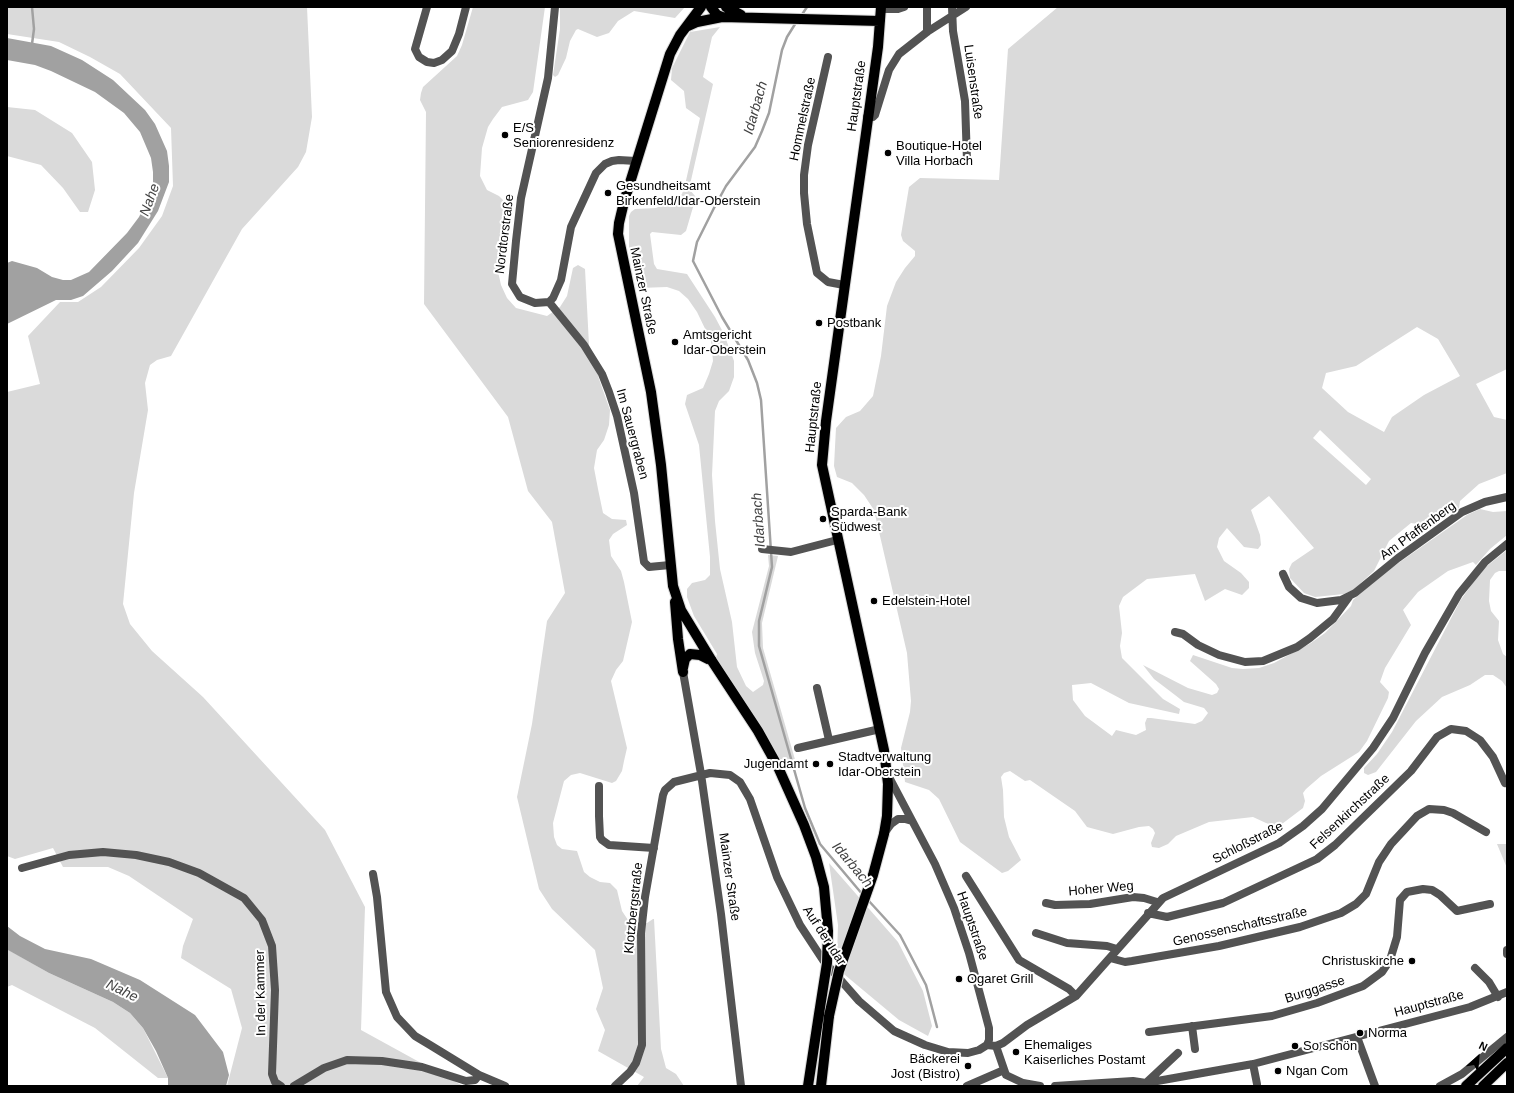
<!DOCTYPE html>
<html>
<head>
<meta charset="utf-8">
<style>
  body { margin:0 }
  #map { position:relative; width:1514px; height:1093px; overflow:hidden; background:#fff; font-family:Helvetica,sans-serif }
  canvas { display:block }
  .frame { position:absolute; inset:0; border:8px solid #000; pointer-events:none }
  .north { position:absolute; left:1458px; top:1037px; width:40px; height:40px; -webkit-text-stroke:3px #fff; paint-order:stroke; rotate:26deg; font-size:11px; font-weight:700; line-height:16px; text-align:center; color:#000 }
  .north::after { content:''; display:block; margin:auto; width:14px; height:18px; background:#000; clip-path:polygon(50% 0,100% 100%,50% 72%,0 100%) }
</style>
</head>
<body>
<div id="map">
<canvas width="1514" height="1093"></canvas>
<div class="frame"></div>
<div class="north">N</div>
</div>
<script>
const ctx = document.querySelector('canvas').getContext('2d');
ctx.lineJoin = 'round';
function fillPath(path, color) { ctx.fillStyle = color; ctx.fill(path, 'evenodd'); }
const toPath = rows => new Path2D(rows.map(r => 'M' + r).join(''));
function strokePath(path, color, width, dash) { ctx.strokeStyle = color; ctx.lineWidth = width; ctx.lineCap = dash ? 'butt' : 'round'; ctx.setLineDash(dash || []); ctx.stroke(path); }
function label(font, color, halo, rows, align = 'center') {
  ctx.font = font + ' Helvetica,sans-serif'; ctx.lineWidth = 4; ctx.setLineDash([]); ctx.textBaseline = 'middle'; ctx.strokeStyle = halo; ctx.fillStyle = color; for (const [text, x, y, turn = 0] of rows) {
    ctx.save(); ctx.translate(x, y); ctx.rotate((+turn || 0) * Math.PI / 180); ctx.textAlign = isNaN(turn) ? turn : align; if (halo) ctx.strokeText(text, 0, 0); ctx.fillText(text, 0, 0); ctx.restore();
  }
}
fillPath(toPath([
  [7,7,307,7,312,117,306,152,298,167,242,229,171,356,157,360,150,365,145,383,148,410,134,493,123,604,130,624,152,651,203,697,325,830,365,907,361,1030,463,1086,227,1086,242,1028,231,989,181,958,183,946,193,919,129,876,108,867,63,867,53,848,15,859,7,856,7,392,40,384,28,336,60,302,78,302,101,287,139,248,162,216,173,186,171,128,120,74,90,57,59,42,7,34],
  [473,7,545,7,533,92,528,100,502,107,493,119,488,127,482,148,480,176,487,190,499,196,505,202,508,210,497,267,501,285,507,298,516,308,547,316,560,307,567,296,573,268,578,265,585,269,589,345,599,379,610,410,609,425,604,440,597,450,594,468,598,489,603,513,612,519,626,520,627,525,613,534,609,540,611,556,621,571,624,582,632,622,623,661,616,670,611,681,627,748,624,761,622,771,616,781,612,783,580,773,571,775,564,781,553,823,554,837,557,845,562,849,577,851,584,872,590,877,600,882,610,883,617,890,622,911,628,920,635,924,647,923,653,919,654,919,661,1049,666,1068,676,1074,684,1086,637,1086,644,1077,598,1051,605,1030,596,1009,603,988,595,950,552,909,539,889,517,797,532,724,547,621,565,593,552,522,528,491,508,417,424,304,426,112,420,100,421,93,423,87,457,56,462,45],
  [560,7,685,7,675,18,634,11,618,21,609,33,597,37,578,29,576,30,570,41,566,58,558,75,555,77,553,75,560,29],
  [1058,7,1507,7,1507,369,1476,384,1494,417,1507,420,1507,473,1479,484,1460,501,1459,508,1431,526,1411,523,1389,541,1374,571,1353,590,1344,594,1315,597,1304,593,1290,578,1289,569,1292,563,1314,548,1269,496,1251,510,1260,535,1261,545,1258,549,1244,547,1227,528,1219,538,1217,547,1224,561,1241,573,1249,582,1249,588,1242,595,1225,589,1205,601,1195,574,1147,579,1123,597,1119,606,1122,633,1120,646,1122,658,1163,699,1180,709,1179,714,1129,703,1091,683,1072,685,1073,700,1085,716,1112,736,1116,730,1136,735,1146,730,1145,723,1147,718,1151,718,1195,724,1202,721,1208,713,1204,708,1184,702,1175,695,1154,679,1143,665,1188,688,1212,695,1217,693,1219,689,1216,684,1190,661,1193,655,1232,668,1243,669,1259,668,1274,663,1311,643,1325,633,1351,606,1353,600,1387,571,1467,515,1480,509,1493,512,1507,511,1507,535,1490,549,1476,565,1473,562,1448,571,1418,592,1403,610,1411,625,1385,668,1380,682,1389,692,1388,698,1367,741,1359,752,1321,776,1306,789,1303,793,1305,801,1303,808,1278,827,1266,823,1253,817,1209,822,1176,836,1168,844,1159,848,1152,847,1151,843,1155,833,1153,829,1149,826,1139,827,1113,834,1087,827,1075,811,1030,780,1025,781,1010,771,1004,773,1001,777,1003,790,1004,817,1009,837,1021,860,1008,871,1002,873,960,842,939,799,929,790,905,782,901,748,910,712,911,701,907,653,874,510,864,495,852,483,837,477,834,466,836,428,846,417,860,411,873,396,881,356,887,306,896,282,905,268,915,256,915,251,903,241,901,235,909,187,920,178,999,180,1008,49],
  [1417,327,1438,339,1460,376,1424,395,1392,417,1384,432,1348,412,1322,388,1326,373,1356,366],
  [1320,430,1371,479,1366,485,1313,438],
  [720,27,712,37,703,77,713,84,689,189,696,197,686,231,681,235,652,232,650,234,654,264,657,269,687,274,715,317,724,334,734,361,734,377,729,391,719,401,715,411,712,475,715,521,720,569,732,622,737,667,746,686,753,692,763,685,764,681,755,653,752,632,769,566,768,555,778,556,762,623,763,648,796,763,782,765,716,658,717,654,694,616,687,597,687,589,692,583,705,580,710,575,710,557,699,445,685,404,687,395,703,388,709,374,713,361,711,341,697,312,688,299,679,291,667,287,639,288,637,286,629,250,629,216,631,212,635,209,656,208,673,200,682,194,685,185,700,118,686,108,684,91,671,80,672,68,690,32],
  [7,107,35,110,72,133,92,162,95,190,88,212,80,212,63,188,41,165,7,156],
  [1507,550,1507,571,1499,571,1495,573,1490,580,1489,601,1491,611,1499,621,1498,640,1503,654,1507,657,1507,688,1502,681,1493,675,1485,675,1470,685,1442,697,1416,721,1376,772,1368,775,1364,773,1364,768,1377,754,1392,732,1460,601,1482,570],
  [1497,844,1507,844,1507,868],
  [829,863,898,942,923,991,932,1026,928,1036,899,1020,845,975,837,956,838,925],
  [7,949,49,973,113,1002,130,1013,143,1028,168,1078,158,1078,95,1028,12,985,7,987]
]), '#dadada');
fillPath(toPath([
  [7,38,51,46,82,60,113,80,145,110,155,124,167,151,169,166,169,182,158,211,138,243,112,271,83,296,71,300,56,300,7,324,7,263,12,261,37,268,52,277,63,280,71,280,89,272,127,233,139,217,150,195,153,187,153,172,151,158,140,132,124,113,95,92,51,71,35,65,7,60],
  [7,926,20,936,45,949,91,959,140,980,195,1015,223,1052,229,1075,226,1086,168,1086,168,1078,156,1051,143,1028,130,1013,113,1002,49,973,8,950]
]), '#a1a1a1');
strokePath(toPath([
  [801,16,807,7],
  [797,21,787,37,782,50,769,113,762,131,755,147,726,186,714,208,697,242,693,261,722,317,748,360,757,383,761,400,772,567,759,621,759,646,805,808,820,844,863,895],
  [32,44,34,29,32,7],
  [868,900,900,935,926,985,937,1027]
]), '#a1a1a1', 2.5);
const primary = toPath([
  [701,7,680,35,670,54,624,202,619,223,618,234,651,392,661,465,673,586,681,610,712,661],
  [711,7,717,15,722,17],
  [726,7,741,15],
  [881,7,878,47,826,421,822,465,884,750,888,784,887,816,884,834],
  [686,27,697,22,722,17,880,21],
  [675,602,678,639,683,672],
  [683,668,685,659,690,654,700,655,710,660],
  [808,1086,819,1014],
  [821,1086,829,1016],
  [1466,1086,1507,1048],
  [1483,1086,1507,1063]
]);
strokePath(primary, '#dbdbdb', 12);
strokePath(toPath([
  [427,7,415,49,419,57,427,62,434,63,442,60,452,51,459,34,466,7],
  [555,7,548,78,521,198,516,241,512,284,520,297,535,303,549,302,553,298,561,280,571,227,596,173,605,164,612,161,619,160,636,161],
  [952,7,953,31,965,101,967,161],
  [881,9,898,9,904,7],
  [927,32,927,7],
  [828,57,808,145,804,175,804,193,807,224,817,273,828,282,844,285],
  [867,117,873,117,875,115,889,70,899,54,927,32,966,7],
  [549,302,584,345,602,374,609,392,617,416,634,493,644,562,649,567,670,565],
  [762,549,791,552,837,540],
  [1283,574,1289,587,1301,598,1317,603,1341,600,1355,593,1398,558,1462,512,1485,502,1507,497],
  [1175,632,1183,634,1198,645,1219,655,1245,662,1263,661,1297,647,1310,638,1333,619,1349,597],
  [683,672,701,774,721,914,741,1086],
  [817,688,829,740],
  [798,748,880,729],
  [888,775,935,864,954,908,969,953,989,1028,989,1040,987,1045],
  [599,786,599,816,600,837,602,840,609,845,654,848],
  [885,832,891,824,898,819,905,819,912,821],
  [22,868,69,855,103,852,136,855,169,862,199,873,244,898,262,920,272,946,275,990,272,1074,275,1082,281,1086],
  [373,874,377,897,386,992,397,1017,415,1036,430,1045,479,1075,505,1086],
  [966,876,1019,960,1069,989,1076,996],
  [1046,903,1055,905,1090,904,1133,897,1144,898,1157,902],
  [1148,913,1167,917,1223,903,1317,859,1335,845,1411,771,1437,737,1451,729,1466,731,1480,740,1493,757,1505,783],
  [1036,933,1067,943,1107,946,1117,949],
  [1507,950,1507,954],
  [1110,958,1125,962,1132,961,1219,946,1300,927,1341,913,1356,904,1366,894,1379,862,1391,844,1417,816,1429,809,1444,810,1453,813,1486,832],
  [1475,968,1489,982,1498,997],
  [1192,1026,1195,1049],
  [1149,1032,1272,1016,1317,1003,1363,986,1382,972,1390,960,1397,937,1400,900,1407,892,1423,889,1432,890,1440,895,1457,911,1490,904],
  [1357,1037,1375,1086],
  [987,1045,996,1046,1003,1043,1027,1025,1076,996,1163,898,1279,843,1303,826,1322,809,1373,748,1393,718,1425,653,1459,594,1485,562,1507,544],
  [996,1046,1006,1075,1023,1083,1040,1086],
  [1253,1064,1257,1084],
  [1147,1082,1178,1053],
  [294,1086,324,1068,347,1060,382,1061,422,1067,466,1081,475,1080,479,1075],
  [615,1086,630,1072,636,1063,642,1045,641,933,645,897,663,795,665,790,674,782,710,773,730,775,740,782,750,799,777,877,800,925,823,960,859,1001,894,1031,925,1045,948,1052,968,1053,979,1050,987,1045],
  [967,1086,1004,1070],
  [1055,1086,1133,1081,1146,1083,1253,1064,1470,1007,1507,992],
  [1440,1086,1462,1074,1507,1037]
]), '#535353', 8);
strokePath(primary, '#000', 10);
const primaryBridge = toPath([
  [712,661,758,731,778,767,804,825,816,857,824,887,828,931,827,963,819,1014],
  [829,1016,839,971,873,875,884,834]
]);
strokePath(primaryBridge, '#dbdbdb', 12, []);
strokePath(primaryBridge, '#000', 10);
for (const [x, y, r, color] of [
  [505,135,4,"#000"],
  [888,153,4,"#000"],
  [608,193,4,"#000"],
  [819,323,4,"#000"],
  [675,342,4,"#000"],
  [823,519,4,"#000"],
  [874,601,4,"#000"],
  [816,764,4,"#000"],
  [830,764,4,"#000"],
  [1412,961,4,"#000"],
  [959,979,4,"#000"],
  [1360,1033,4,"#000"],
  [1295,1046,4,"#000"],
  [1016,1052,4,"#000"],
  [968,1066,4,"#000"],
  [1278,1071,4,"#000"]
]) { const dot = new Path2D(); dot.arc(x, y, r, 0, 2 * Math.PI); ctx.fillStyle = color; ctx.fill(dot); strokePath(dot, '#fff', 1.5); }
label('13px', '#000', '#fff', [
  ["Luisenstraße",973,82,82],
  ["Hauptstraße",857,96,-82],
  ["Hommelstraße",803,119,-78],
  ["Nordtorstraße",505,234,-83],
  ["Mainzer Straße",643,291,78],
  ["Hauptstraße",814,417,-84],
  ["Im Sauergraben",632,434,75],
  ["Am Pfaffenberg",1418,531,-36],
  ["Felsenkirchstraße",1350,812,-43],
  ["Schloßstraße",1248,843,-27],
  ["Mainzer Straße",729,877,82],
  ["Hoher Weg",1101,889,-5],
  ["Klotzbergstraße",634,908,-84],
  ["Hauptstraße",972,926,71],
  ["Genossenschaftsstraße",1240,927,-13],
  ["Auf der Idar",824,936,57],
  ["Burggasse",1315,990,-18],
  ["In der Kammer",261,993,-91],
  ["Hauptstraße",1429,1004,-15]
]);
label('13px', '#000', '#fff', [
  ["E/S",513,128],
  ["Seniorenresidenz",513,143],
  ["Boutique-Hotel",896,146],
  ["Villa Horbach",896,161],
  ["Gesundheitsamt",616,186],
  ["Birkenfeld/Idar-Oberstein",616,201],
  ["Postbank",827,323],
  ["Amtsgericht",683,335],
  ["Idar-Oberstein",683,350],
  ["Sparda-Bank",831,512],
  ["Südwest",831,527],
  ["Edelstein-Hotel",882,601],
  ["Stadtverwaltung",838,757],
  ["Idar-Oberstein",838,772],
  ["Jugendamt",808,764,"right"],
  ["Christuskirche",1404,961,"right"],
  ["Ogaret Grill",967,979],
  ["Norma",1368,1033],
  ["Ehemaliges",1024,1045],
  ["Kaiserliches Postamt",1024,1060],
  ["So schön",1303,1046],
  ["Bäckerei",960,1059,"right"],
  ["Jost (Bistro)",960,1074,"right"],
  ["Ngan Com",1286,1071]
], 'left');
label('italic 14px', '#424242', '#fff', [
  ["Idarbach",756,108,-74],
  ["Nahe",150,200,-70],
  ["Idarbach",759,520,-94],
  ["Idarbach",852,865,50],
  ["Nahe",122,991,26]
]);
</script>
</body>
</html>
